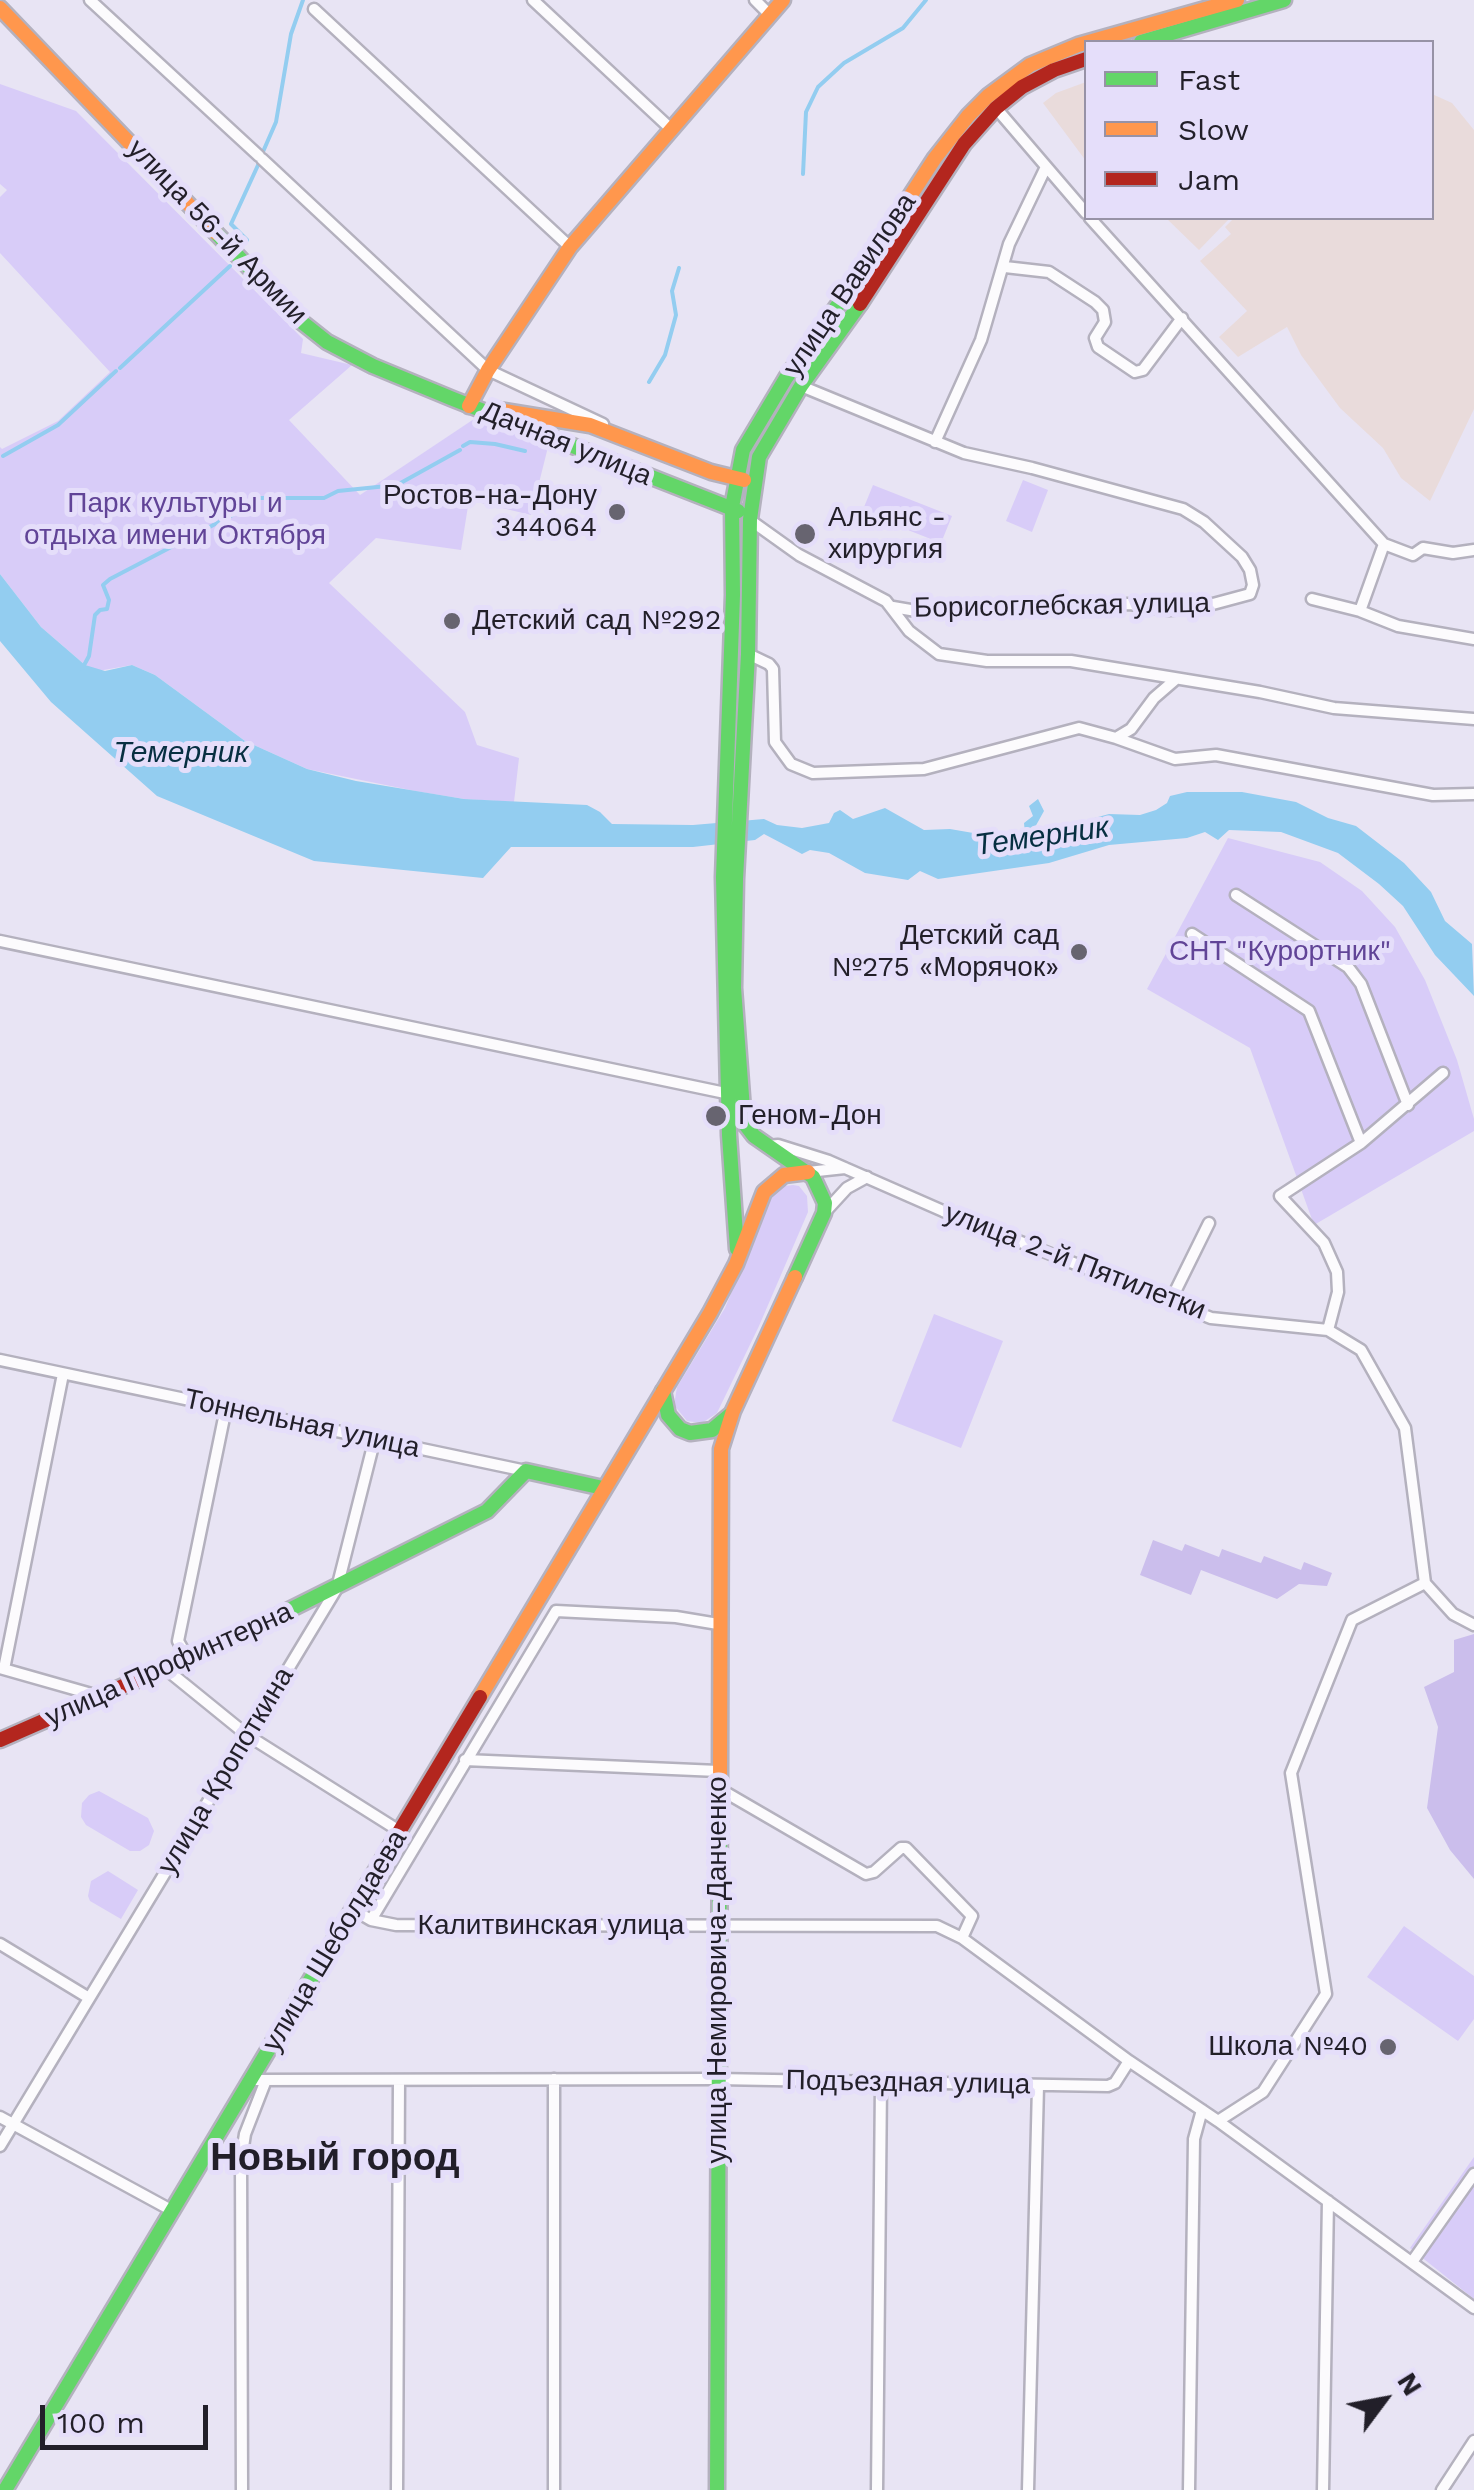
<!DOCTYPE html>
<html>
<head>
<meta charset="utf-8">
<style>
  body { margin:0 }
  #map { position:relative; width:1474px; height:2490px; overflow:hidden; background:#e8e4f4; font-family:"Work Sans",sans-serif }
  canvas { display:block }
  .legend { position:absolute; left:1084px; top:40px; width:350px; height:180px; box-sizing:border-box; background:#e5defa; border:2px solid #9792a6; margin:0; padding:12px 18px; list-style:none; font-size:30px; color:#221f29 }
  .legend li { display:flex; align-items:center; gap:20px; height:50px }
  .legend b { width:50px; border:2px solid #9792a6 }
  .north { position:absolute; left:1334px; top:2350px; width:100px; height:100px; -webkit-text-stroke:8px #e5defa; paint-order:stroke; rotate:58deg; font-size:28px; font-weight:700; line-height:40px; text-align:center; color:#221f29 }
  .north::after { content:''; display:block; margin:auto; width:35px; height:45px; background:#221f29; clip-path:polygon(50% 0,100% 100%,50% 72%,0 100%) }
  .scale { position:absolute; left:40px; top:2405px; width:168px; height:45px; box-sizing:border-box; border:5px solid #221f29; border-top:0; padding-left:12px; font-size:30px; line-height:35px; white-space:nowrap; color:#221f29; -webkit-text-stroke:8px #e5defa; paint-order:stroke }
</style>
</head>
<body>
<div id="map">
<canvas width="1474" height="2490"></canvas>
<ul class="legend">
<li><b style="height:12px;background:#63d668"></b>Fast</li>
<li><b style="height:12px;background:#ff974d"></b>Slow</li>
<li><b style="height:12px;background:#b3261e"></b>Jam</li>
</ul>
<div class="north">N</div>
<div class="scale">100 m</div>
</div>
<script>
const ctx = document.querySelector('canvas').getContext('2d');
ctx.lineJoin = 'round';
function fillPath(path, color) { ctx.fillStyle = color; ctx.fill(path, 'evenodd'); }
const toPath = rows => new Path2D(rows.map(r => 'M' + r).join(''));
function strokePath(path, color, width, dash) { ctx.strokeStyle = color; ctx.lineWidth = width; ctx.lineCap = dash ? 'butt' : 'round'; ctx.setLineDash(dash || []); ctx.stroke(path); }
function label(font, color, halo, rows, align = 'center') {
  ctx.font = font + ' "Work Sans",sans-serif'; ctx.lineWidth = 10; ctx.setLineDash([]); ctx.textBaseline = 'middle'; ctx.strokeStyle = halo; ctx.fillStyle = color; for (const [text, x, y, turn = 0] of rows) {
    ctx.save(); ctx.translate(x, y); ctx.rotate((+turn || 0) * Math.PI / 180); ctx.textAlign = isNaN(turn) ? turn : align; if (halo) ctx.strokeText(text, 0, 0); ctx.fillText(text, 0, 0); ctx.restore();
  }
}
fillPath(toPath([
  [1086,82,1086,161,1043,103,1056,93],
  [1432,94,1452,103,1474,130,1474,409,1430,501,1401,478,1383,448,1340,408,1301,355,1287,327,1238,357,1219,337,1247,311,1200,261,1231,234,1225,227,1234,218,1432,218],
  [1166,218,1230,218,1199,250]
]), '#e9dbdb');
fillPath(toPath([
  [0,84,76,111,303,339,301,353,352,365,289,420,360,495,477,417,548,447,531,515,469,500,461,550,376,538,329,583,465,712,477,745,519,758,514,802,464,799,415,791,307,769,245,741,155,675,132,665,98,671,85,665,41,627,0,574,0,447,2,449,58,421,110,372,0,253,0,197,7,190,0,184],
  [1023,480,1048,490,1032,532,1006,521],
  [873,485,952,516,941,543,862,512],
  [1228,838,1320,862,1362,891,1395,927,1425,980,1457,1060,1474,1119,1474,1131,1314,1225,1250,1048,1147,989],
  [793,1185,799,1186,807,1196,808,1212,759,1326,717,1413,702,1423,687,1421,674,1405,677,1387,725,1308,770,1197,784,1186],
  [934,1314,1003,1341,961,1448,892,1421],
  [99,1791,148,1818,154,1831,149,1845,140,1851,130,1851,86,1825,81,1817,82,1803,89,1795],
  [108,1871,138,1890,121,1919,90,1901,88,1896,91,1881],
  [1404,1926,1474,1976,1474,2019,1458,2041,1367,1977],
  [1474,2157,1474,2299,1410,2248]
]), '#d8ccf8');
fillPath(toPath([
  [1153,1540,1182,1551,1185,1544,1219,1557,1222,1549,1261,1563,1264,1556,1301,1570,1304,1562,1332,1573,1327,1586,1299,1584,1277,1599,1201,1570,1191,1595,1140,1575],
  [1474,1634,1474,1879,1450,1850,1427,1808,1438,1727,1424,1687,1454,1672,1454,1640]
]), '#cbbeec');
fillPath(toPath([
  [0,574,41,627,85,665,105,671,132,665,155,675,245,741,307,769,356,781,464,799,587,805,600,812,612,824,693,825,764,819,777,825,802,828,829,823,834,813,840,810,853,819,885,808,924,830,950,829,979,834,983,832,987,836,1006,837,1025,834,1024,823,1033,816,1029,806,1038,799,1044,811,1034,829,1036,834,1109,814,1140,815,1156,810,1167,803,1170,796,1187,792,1242,792,1296,802,1328,818,1356,826,1404,863,1431,892,1445,921,1472,944,1474,996,1435,955,1403,906,1379,884,1338,853,1281,832,1229,830,1218,840,1205,832,1187,838,1109,845,1049,863,938,879,920,871,908,880,865,873,829,853,810,850,802,854,764,834,755,840,693,847,511,847,483,878,314,861,157,796,51,702,0,641]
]), '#93cdf0');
strokePath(toPath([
  [262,154,276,122,291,34,303,0],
  [803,174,806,112,818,87,844,63,903,28,926,0],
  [247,240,231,224,259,163],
  [120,368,230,266],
  [649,382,665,355,676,315,672,291,679,268],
  [463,446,470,442,495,444,525,451],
  [3,456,58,425,116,371],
  [249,503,253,498,324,498,338,491,397,485,460,450],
  [82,669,89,656,95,615,100,610,107,609,109,600,103,585,110,579,244,509]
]), '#93cdf0', 4);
const street = toPath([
  [90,0,259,156],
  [533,0,671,129],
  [755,0,771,16],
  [314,9,570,247],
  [996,108,1086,213],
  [262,159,488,370,603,424],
  [1090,218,1384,544,1413,555,1423,548,1453,553,1474,550],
  [1005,267,1049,272,1095,302,1103,310,1105,322,1095,338,1098,347,1135,372,1143,370,1182,318],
  [801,386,964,453,1032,468,1183,509,1204,522,1242,557,1250,570,1253,585,1250,594,1198,608,1169,610,1130,604,979,606,922,612,893,607],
  [935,442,981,340,1009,244,1046,167],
  [750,520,799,555,886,601,909,631,939,654,987,661,1071,661,1260,692,1334,708,1474,719],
  [1312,599,1360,611,1398,626,1474,639],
  [1360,611,1384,544],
  [748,654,769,664,773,669,775,742,791,764,813,773,924,769,1079,728,1116,738,1131,729,1154,698,1176,679],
  [1116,738,1175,759,1216,755,1433,795,1474,794],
  [1236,895,1348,967,1361,984,1408,1105],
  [1192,934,1309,1011,1361,1143],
  [0,941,730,1094],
  [768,1146,778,1145,829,1161,943,1211,1211,1318,1328,1330,1361,1350,1405,1428,1425,1583,1352,1620,1291,1773,1326,1994,1263,2092,1218,2121],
  [808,1172,845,1168],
  [824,1213,847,1188,867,1177],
  [1170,1302,1209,1223],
  [1328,1330,1338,1292,1337,1272,1324,1243,1280,1196,1361,1143,1443,1073],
  [0,1360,526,1471],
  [1425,1583,1453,1614,1474,1625],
  [189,1660,178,1641,226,1408],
  [0,1668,102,1697],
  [4,1669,63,1374],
  [167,1670,247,1735,401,1832],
  [465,1760,718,1771],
  [718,1788,866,1874,874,1872,901,1848,906,1848,972,1916,962,1938],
  [354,1910,371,1920,396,1925,937,1926,962,1938,1129,2061],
  [371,1920,556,1611,676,1617,718,1624],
  [0,1944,89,1998],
  [251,2080,717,2079,1108,2086,1115,2083,1129,2061,1218,2121,1474,2308],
  [0,2117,171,2210],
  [0,2146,337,1588,375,1438],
  [1412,2262,1474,2174],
  [242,2490,241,2160,245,2134,266,2080],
  [397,2490,399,2080],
  [554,2490,554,2079],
  [877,2490,881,2083],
  [1028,2490,1038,2086],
  [1189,2490,1194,2139,1202,2110],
  [1323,2490,1328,2201],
  [1442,2490,1474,2441]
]);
const fast = toPath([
  [1141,42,1284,0],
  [216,233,298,319,327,342,373,366,453,399,738,511],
  [737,1249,729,1135,723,877,733,595,732,507,743,450,786,378,857,278],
  [795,1277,824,1213,825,1203,813,1177,754,1136,744,1123,734,988,736,879,748,654,750,519,759,457,801,386,860,304],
  [663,1391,668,1415,680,1429,690,1433,712,1430,730,1415],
  [233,1638,487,1511,526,1471,603,1488],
  [5,2490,321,1962],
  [717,2490,720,1784]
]);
const slow = toPath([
  [0,8,216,233],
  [857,278,935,158,968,116,988,96,1030,65,1078,45,1237,0],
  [469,406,488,370,570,247,783,0],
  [498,410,590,425,711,472,744,480],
  [480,1697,710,1313,736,1264,764,1192,784,1175,808,1172],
  [720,1784,721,1449,733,1411,795,1277]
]);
const jam = toPath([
  [860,304,964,144,996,108,1022,87,1054,70,1086,59],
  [0,1740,233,1638],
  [321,1962,480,1697]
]);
strokePath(street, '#b4b1be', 15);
strokePath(fast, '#b4b1be', 19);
strokePath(slow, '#b4b1be', 19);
strokePath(jam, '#b4b1be', 19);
strokePath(street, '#fcfbfd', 10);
strokePath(fast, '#63d668', 14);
strokePath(slow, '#ff974d', 14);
strokePath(jam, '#b3261e', 14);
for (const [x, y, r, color] of [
  [617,512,10,"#676470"],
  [805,534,12,"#676470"],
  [452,621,10,"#676470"],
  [1079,952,10,"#676470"],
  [716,1116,12,"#676470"],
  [1388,2047,10,"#676470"]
]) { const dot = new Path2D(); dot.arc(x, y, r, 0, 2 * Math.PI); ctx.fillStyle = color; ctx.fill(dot); strokePath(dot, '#e5defa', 4); }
label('28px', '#221f29', '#e5defa', [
  ["улица 56-й Армии",217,232,46],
  ["улица Вавилова",850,285,-56],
  ["Дачная улица",566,444,22],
  ["Борисоглебская улица",1062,606,-1],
  ["улица 2-й Пятилетки",1075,1262,21],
  ["Тоннельная улица",302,1424,12],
  ["улица Профинтерна",169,1665,-24],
  ["улица Кропоткина",226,1771,-59],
  ["Калитвинская улица",551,1926],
  ["улица Шеболдаева",335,1941,-59],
  ["улица Немировича-Данченко",718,1970,-90],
  ["Подъездная улица",908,2083,1]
]);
label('28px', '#221f29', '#e5defa', [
  ["Ростов-на-Дону",597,496],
  ["344064",597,528],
  ["Альянс -",828,518,"left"],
  ["хирургия",828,550,"left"],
  ["Детский сад №292",472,621,"left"],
  ["Детский сад",1059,936],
  ["№275 «Морячок»",1059,968],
  ["Геном-Дон",738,1116,"left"],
  ["Школа №40",1368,2047]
], 'right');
label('28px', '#614497', '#e5defa', [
  ["Парк культуры и",175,504],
  ["отдыха имени Октября",175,536],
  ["СНТ \"Курортник\"",1280,952]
]);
label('italic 30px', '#072f41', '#e5defa', [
  ["Темерник",181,753],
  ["Темерник",1042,837,-8]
]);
label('bold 38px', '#221f29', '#e5defa', [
  ["Новый город",335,2159]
]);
</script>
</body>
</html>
